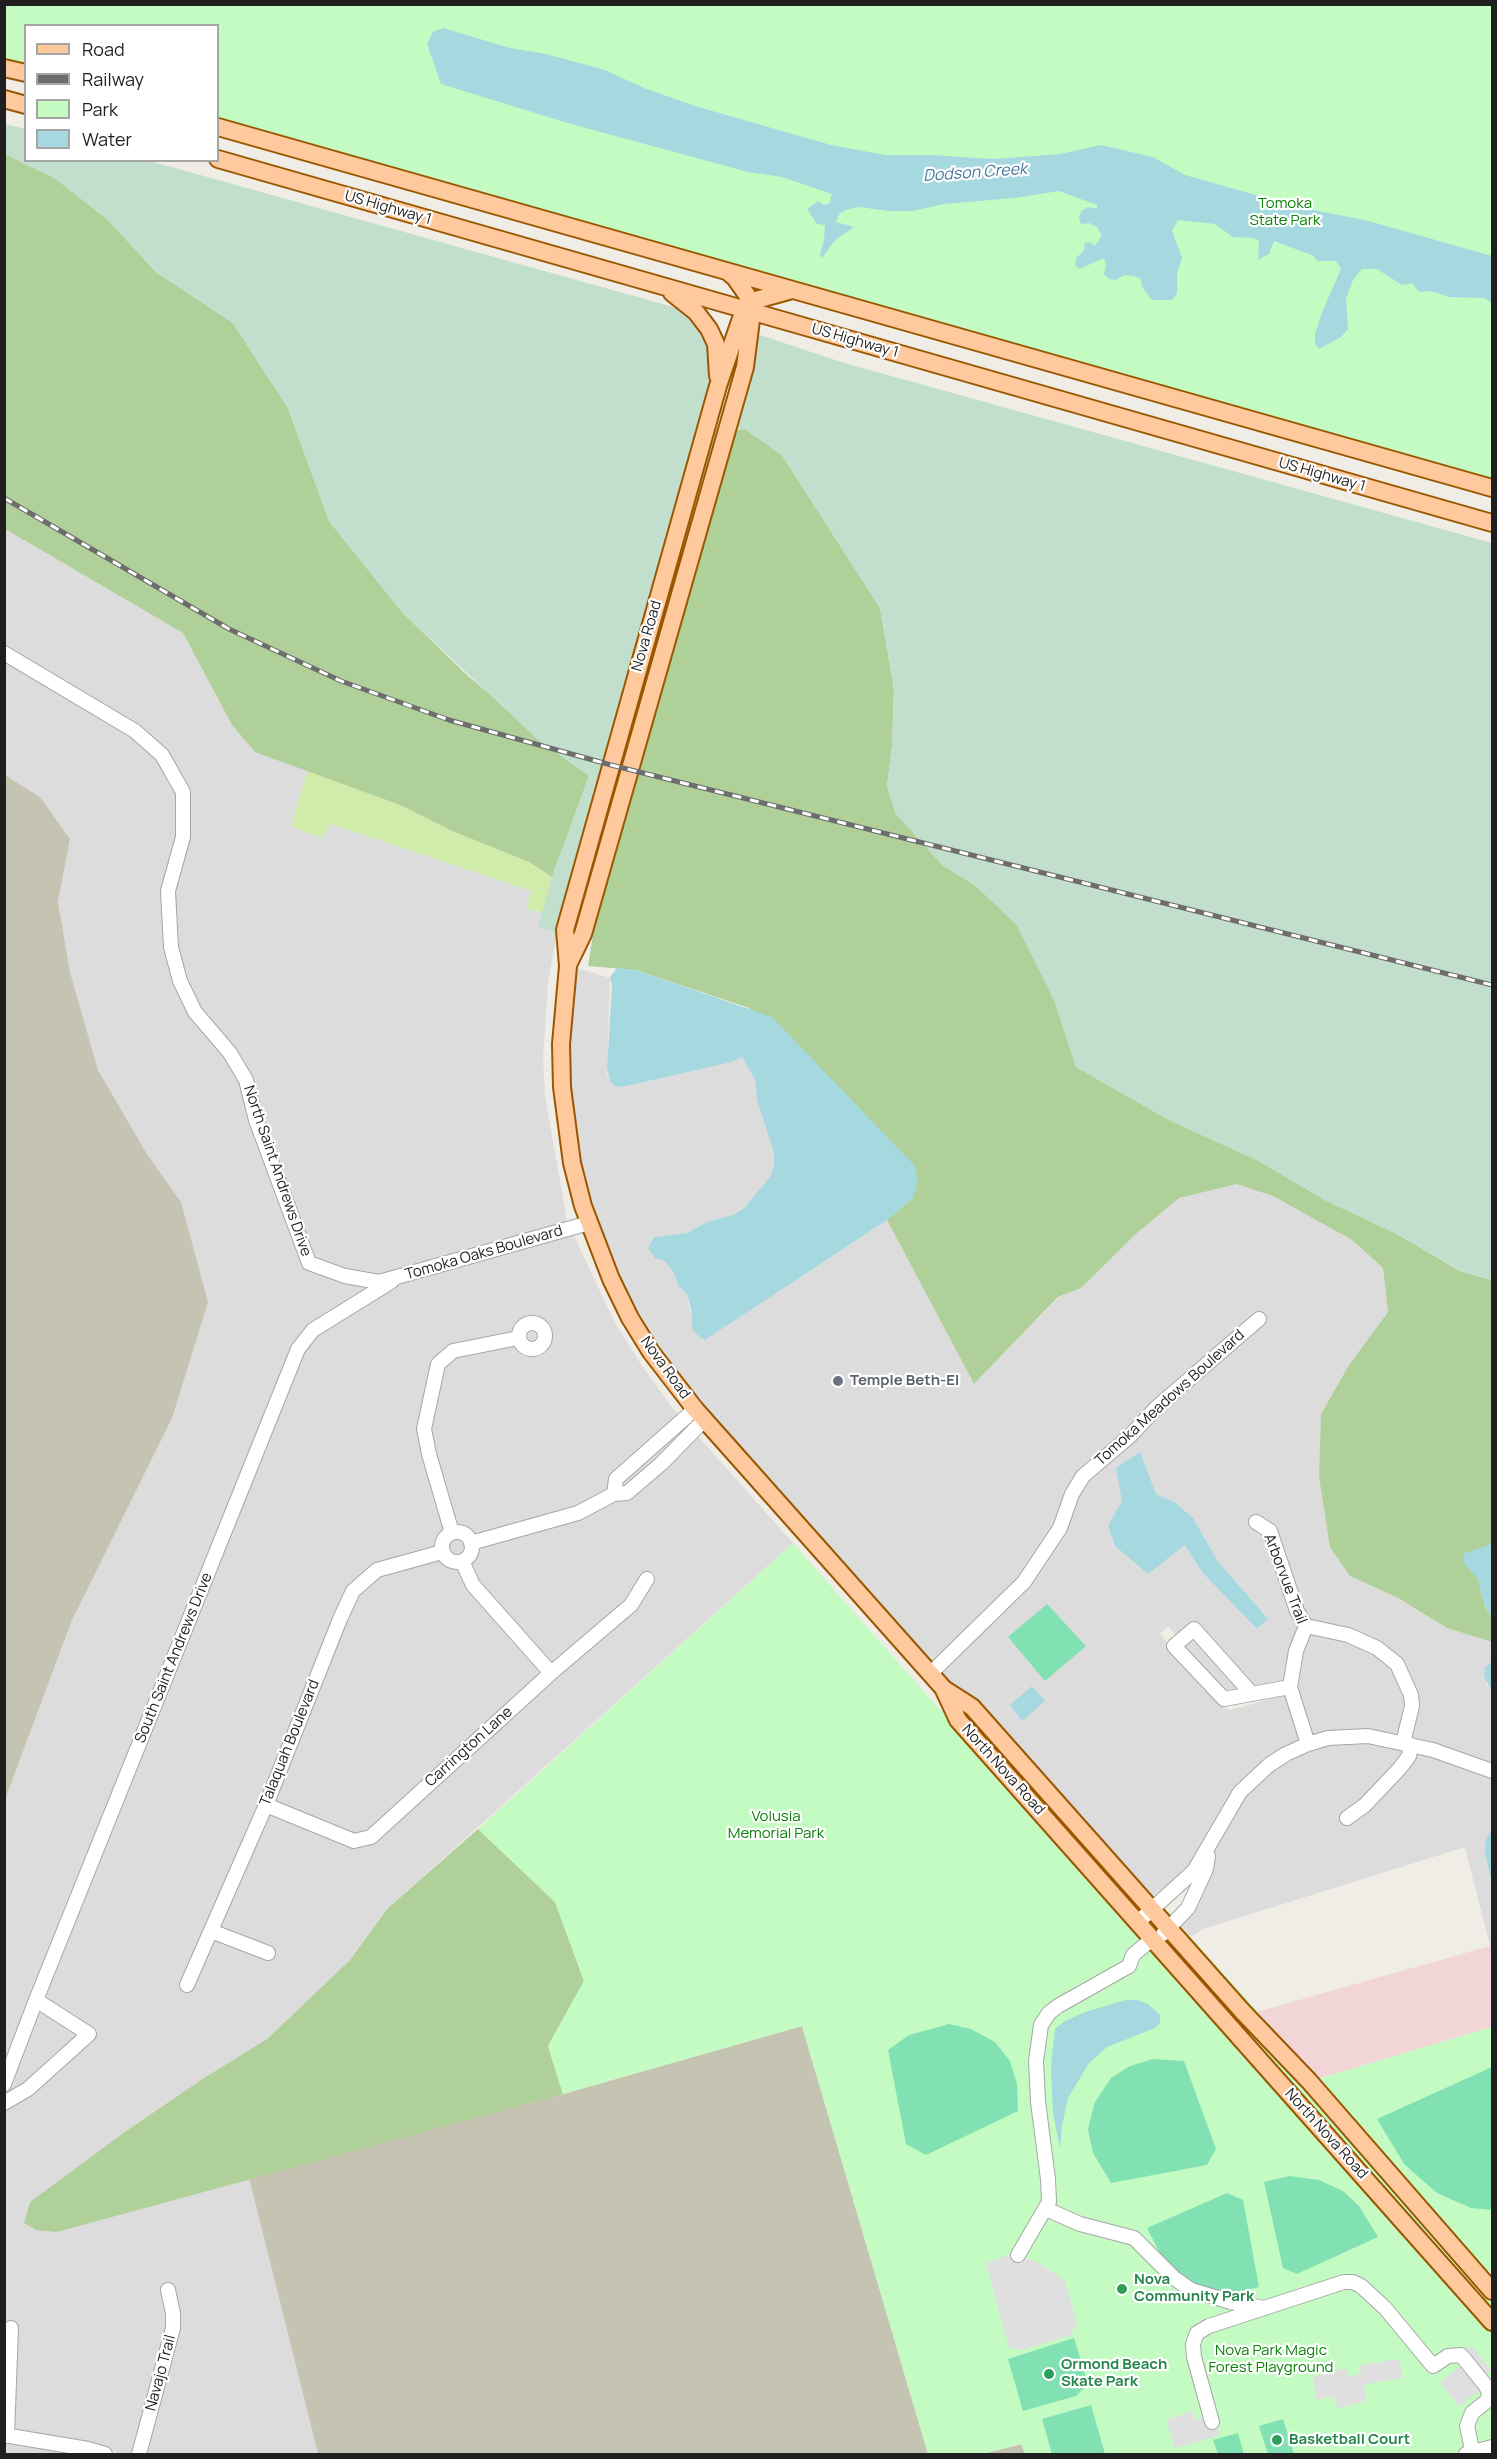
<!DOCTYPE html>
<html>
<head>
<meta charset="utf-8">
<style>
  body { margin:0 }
  #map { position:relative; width:1497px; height:2459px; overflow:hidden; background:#f0ece6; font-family:Manrope,sans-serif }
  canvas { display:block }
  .frame { position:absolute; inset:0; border:6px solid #1f1f1f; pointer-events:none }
  .legend { position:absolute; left:24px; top:24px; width:195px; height:138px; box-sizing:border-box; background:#fff; border:2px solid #a5a5a5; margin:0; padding:8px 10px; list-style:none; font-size:18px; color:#1f1f1f }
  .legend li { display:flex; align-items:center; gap:12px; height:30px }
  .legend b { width:30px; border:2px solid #a5a5a5 }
</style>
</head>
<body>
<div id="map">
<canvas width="1497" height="2459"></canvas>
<div class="frame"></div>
<ul class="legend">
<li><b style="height:8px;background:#feca9d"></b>Road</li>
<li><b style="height:8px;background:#6d6d6d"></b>Railway</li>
<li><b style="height:16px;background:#c4fbc2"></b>Park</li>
<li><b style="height:16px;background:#a5d8df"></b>Water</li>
</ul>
</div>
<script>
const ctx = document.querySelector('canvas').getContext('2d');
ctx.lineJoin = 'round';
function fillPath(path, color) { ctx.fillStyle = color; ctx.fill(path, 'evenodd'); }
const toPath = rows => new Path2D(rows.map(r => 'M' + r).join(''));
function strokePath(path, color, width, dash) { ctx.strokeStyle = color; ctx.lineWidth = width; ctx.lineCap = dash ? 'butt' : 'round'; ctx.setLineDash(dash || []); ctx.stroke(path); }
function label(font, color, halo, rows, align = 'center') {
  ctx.font = font + ' Manrope,sans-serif'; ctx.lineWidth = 4.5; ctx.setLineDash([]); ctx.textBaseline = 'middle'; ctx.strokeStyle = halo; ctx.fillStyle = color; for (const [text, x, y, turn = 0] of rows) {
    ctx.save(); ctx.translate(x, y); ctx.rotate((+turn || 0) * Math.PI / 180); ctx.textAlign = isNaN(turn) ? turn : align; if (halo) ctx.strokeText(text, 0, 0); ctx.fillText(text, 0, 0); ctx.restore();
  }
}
fillPath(toPath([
  [5,529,183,633,232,725,255,751,308,771,291,825,330,824,531,891,527,909,543,913,538,928,557,933,548,983,543,1058,545,1096,567,1221,614,1321,642,1366,671,1406,793,1543,388,1908,350,1960,267,2039,204,2078,129,2129,57,2232,249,2178,318,2454,122,2454,89,2443,13,2431,17,2371,16,2322,6,2322,5,2390,5,2110,32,2093,96,2035,89,2026,43,1998,303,1353,317,1335,373,1302,389,1273,378,1276,346,1270,312,1258,261,1118,185,979,176,946,173,892,188,793,139,726,5,646],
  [5,659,133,736,158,759,178,794,178,836,166,947,240,1082,304,1265,373,1287,310,1325,5,2068,5,1800,72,1620,181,1202,147,1154,98,1070,70,972,58,902,70,839,40,797,5,775],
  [574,967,610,978,607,1073,608,1077,622,1087,732,1062,742,1057,755,1080,757,1100,774,1153,774,1165,771,1176,753,1200,733,1215,707,1222,687,1233,654,1237,665,1261,674,1273,678,1285,687,1294,691,1319,705,1340,887,1220,974,1384,1059,1297,1081,1288,1138,1232,1179,1198,1237,1183,1273,1196,1352,1240,1383,1268,1388,1312,1349,1365,1321,1414,1350,1576,1398,1598,1447,1628,1492,1642,1492,1661,1485,1667,1487,1685,1492,1692,1492,1765,1434,1744,1410,1738,1401,1662,1392,1651,1379,1643,1309,1621,1302,1609,1272,1526,1254,1514,1249,1524,1265,1535,1300,1626,1285,1682,1230,1697,1168,1626,1160,1634,1225,1708,1230,1710,1286,1695,1301,1741,1266,1760,1236,1787,1190,1866,1154,1896,976,1703,957,1691,940,1672,1028,1586,1087,1480,1160,1411,1266,1321,1259,1311,1153,1402,1126,1431,1080,1471,1055,1525,1020,1578,932,1663,808,1522,805,1524,677,1379,635,1315,602,1244,577,1162,566,1044],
  [1156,1494,1176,1503,1193,1518,1217,1560,1268,1619,1258,1629,1202,1572,1185,1545,1148,1573,1115,1546,1108,1527,1122,1501],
  [1309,1633,1346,1641,1375,1654,1393,1668,1405,1696,1407,1705,1400,1736,1368,1730,1311,1737,1295,1687,1301,1654],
  [1369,1742,1405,1749,1404,1753,1361,1800,1340,1816,1346,1827,1369,1809,1415,1752,1432,1756,1492,1778,1492,1829,1490,1832,1492,1954,1465,1847,1203,1929,1191,1937,1181,1925,1193,1911,1211,1872,1214,1851,1244,1796,1272,1770,1310,1750,1329,1744],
  [39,2008,79,2034,25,2083,6,2095],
  [4,2441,84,2454,5,2454]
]), '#dddcdc');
fillPath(toPath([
  [1490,1946,1492,1954,1492,2027,1318,2079,1257,2012]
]), '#f1d5d7');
fillPath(toPath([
  [5,775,40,797,70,839,58,902,70,972,98,1070,147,1154,181,1202,208,1302,172,1418,72,1620,5,1800],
  [802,2026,928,2454,318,2454,249,2178,563,2094],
  [1022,2444,1025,2454,982,2454]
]), '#c5c3b1');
fillPath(toPath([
  [308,771,400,805,452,831,529,862,552,877,543,913,527,909,531,891,331,824,322,838,291,826]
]), '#d1ebab');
fillPath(toPath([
  [5,154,56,179,107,219,156,272,233,323,288,408,329,521,402,612,468,676,589,776,552,877,529,862,452,831,400,805,255,752,232,725,183,633,5,529],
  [745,429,782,455,880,608,894,689,892,747,887,786,941,864,976,886,1017,925,1055,1002,1076,1067,1169,1120,1259,1161,1325,1200,1397,1234,1460,1271,1492,1280,1492,1545,1464,1554,1465,1563,1478,1579,1485,1607,1492,1617,1492,1642,1447,1628,1398,1598,1350,1576,1330,1547,1319,1477,1321,1414,1349,1365,1388,1312,1383,1268,1352,1240,1273,1196,1237,1184,1179,1198,1138,1232,1081,1288,1058,1297,974,1384,887,1220,913,1198,749,1008,636,970,588,966,599,897,733,430],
  [478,1829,555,1902,584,1981,548,2046,563,2094,57,2232,36,2230,24,2223,30,2202,129,2129,204,2078,267,2039,350,1960,388,1908]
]), '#afd099');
fillPath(toPath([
  [5,124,25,129,26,160,150,161,684,310,692,317,710,346,712,384,557,933,538,928,552,877,589,776,537,739,402,612,329,521,288,408,233,323,156,272,107,219,56,179,5,154],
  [757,334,841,362,1492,543,1492,1280,1461,1271,1397,1234,1325,1200,1259,1161,1169,1120,1076,1067,1055,1002,1017,925,976,886,941,864,895,813,887,786,892,747,894,689,880,608,782,455,745,429,733,430],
  [721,430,578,932,571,937,711,431]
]), '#c2dfce');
fillPath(toPath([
  [4,5,1492,5,1492,487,218,127,218,26,26,26,25,72,5,66],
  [793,1543,1125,1920,1154,1896,1318,2079,1492,2027,1492,2269,1488,2272,1492,2277,1492,2447,1466,2454,1025,2454,1021,2444,982,2454,928,2454,802,2026,563,2094,548,2046,584,1981,555,1902,478,1829]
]), '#c4fbc2');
fillPath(toPath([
  [1047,1604,1086,1646,1045,1681,1008,1637],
  [949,2024,971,2029,995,2042,1010,2061,1017,2084,1018,2111,926,2155,906,2144,888,2050,909,2035],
  [1153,2059,1184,2061,1216,2149,1207,2165,1111,2183,1093,2153,1088,2129,1095,2102,1111,2078,1130,2066],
  [1492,2067,1492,2210,1471,2208,1437,2193,1404,2164,1377,2119],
  [1290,2176,1319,2180,1343,2191,1359,2206,1378,2237,1297,2274,1283,2268,1264,2182],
  [1227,2193,1243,2200,1259,2287,1235,2293,1209,2290,1186,2280,1165,2263,1147,2228],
  [1074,2338,1088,2384,1076,2396,1023,2411,1008,2359],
  [1091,2405,1105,2454,1052,2454,1042,2419],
  [1283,2419,1294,2454,1268,2454,1259,2426],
  [1238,2433,1244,2454,1218,2454,1213,2440]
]), '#82e1b2');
fillPath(toPath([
  [1012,2254,1037,2262,1065,2281,1077,2322,1071,2335,1023,2350,1009,2348,986,2263],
  [1472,2346,1492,2370,1485,2376,1492,2386,1492,2409,1481,2399,1484,2396,1481,2389,1459,2406,1440,2382,1463,2364,1458,2357],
  [1399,2359,1403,2378,1371,2383,1364,2387,1367,2400,1338,2409,1333,2396,1316,2400,1313,2377,1345,2368,1349,2377,1361,2373,1360,2365],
  [1192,2411,1196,2420,1213,2415,1220,2435,1175,2448,1166,2420]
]), '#dfdfdf');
fillPath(toPath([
  [443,28,510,48,546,54,605,70,644,88,695,106,831,145,885,155,929,155,994,159,1060,154,1101,145,1153,157,1185,175,1302,208,1365,220,1492,256,1492,303,1484,298,1449,297,1431,291,1419,292,1412,283,1402,285,1377,269,1362,269,1353,280,1346,299,1348,329,1341,337,1319,349,1315,343,1315,334,1323,310,1341,269,1336,261,1317,261,1314,256,1274,241,1269,254,1258,260,1259,241,1253,238,1233,237,1215,224,1178,220,1172,231,1182,258,1177,273,1177,293,1172,300,1152,300,1142,287,1141,279,1135,276,1125,275,1115,280,1109,279,1104,274,1106,265,1104,258,1079,269,1075,265,1076,258,1084,251,1085,243,1090,242,1095,246,1102,235,1097,227,1089,223,1081,224,1079,217,1081,211,1088,207,1097,209,1097,205,1059,191,1014,198,944,204,912,211,889,211,859,207,849,209,840,213,836,222,854,227,835,240,822,258,820,254,824,240,825,225,817,224,807,209,818,201,824,205,830,203,832,194,782,177,748,172,571,124,441,84,427,44,433,32],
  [617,968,636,970,772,1017,915,1166,918,1181,913,1198,887,1220,705,1340,696,1334,692,1328,691,1309,687,1294,678,1285,674,1273,665,1261,655,1258,648,1248,654,1237,687,1233,707,1222,733,1215,744,1208,771,1176,774,1165,774,1153,757,1100,755,1080,742,1057,732,1062,622,1087,615,1086,610,1081,607,1068,612,985,610,977],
  [1140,1452,1156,1494,1176,1503,1193,1518,1217,1560,1268,1619,1257,1629,1202,1572,1185,1545,1148,1574,1115,1546,1108,1526,1122,1501,1116,1468],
  [1490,1544,1492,1545,1492,1617,1485,1607,1478,1579,1464,1563,1463,1554],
  [1492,1661,1492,1692,1484,1676,1485,1667],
  [1032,1686,1045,1701,1022,1721,1010,1705],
  [1492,1829,1492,1883,1485,1853,1486,1840],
  [1126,2000,1137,2000,1148,2004,1160,2015,1160,2023,1155,2028,1107,2047,1089,2063,1068,2098,1062,2126,1060,2148,1053,2113,1051,2066,1055,2029,1065,2021,1085,2012]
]), '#a5d8df');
const minor = toPath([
  [4,653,135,731,162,755,183,792,183,837,168,891,171,947,180,981,195,1012,230,1053,246,1080,256,1120,309,1263,345,1276,379,1282,589,1223],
  '519 1336a13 13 0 1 1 26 0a13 13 0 1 1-26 0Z',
  [614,1494,616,1479,695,1409],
  [1256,1522,1270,1531,1297,1611,1306,1626,1296,1651,1290,1687,1308,1744],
  '442 1547a15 15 0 1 1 30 0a15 15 0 1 1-30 0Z',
  [452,1533,429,1454,424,1429,438,1364,453,1351,518,1338],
  [471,1543,578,1513,614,1494,627,1493,662,1463,705,1419],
  [462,1561,473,1585,551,1673],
  [1306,1626,1348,1635,1377,1648,1397,1664,1411,1695,1412,1706,1403,1743],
  [930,1674,1024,1582,1060,1528,1072,1494,1083,1476,1130,1436,1157,1407,1259,1319],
  [1252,1694,1194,1629,1174,1646,1224,1699,1290,1687],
  [266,1805,354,1841,371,1837,551,1673,631,1605,647,1579],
  [1347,1818,1365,1805,1400,1768,1409,1756,1411,1745],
  [1138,1922,1194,1871,1240,1792,1269,1765,1286,1754,1308,1744,1328,1738,1368,1736,1433,1750,1492,1771],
  [211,1931,268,1953],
  [1163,1934,1188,1908,1206,1869,1208,1856],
  [187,1985,266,1805,340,1619,353,1591,377,1570,442,1552],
  [4,2084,36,2000,298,1349,313,1330,392,1281],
  [4,2103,28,2089,89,2034,36,2000],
  [1046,2209,1080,2224,1134,2238,1174,2278,1191,2290,1231,2302,1264,2308],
  [1018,2255,1049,2202,1048,2179,1038,2102,1036,2061,1041,2025,1049,2013,1058,2006,1129,1966,1133,1955,1152,1939],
  [1212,2422,1194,2357,1193,2344,1197,2333,1209,2326,1344,2282,1353,2282,1361,2286,1385,2308,1433,2366,1448,2356,1461,2355,1486,2386,1489,2393,1488,2400,1472,2413,1467,2426,1473,2454],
  [4,2435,88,2449,105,2454],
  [7,2436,11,2328],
  [139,2454,173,2328,173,2313,168,2290],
  [1466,2454,1492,2447]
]);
const major = toPath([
  [4,68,26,73],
  [4,99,26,105],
  [218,127,1492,488],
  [218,159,1492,523],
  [792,290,756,300,744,310,737,330,718,386,565,930,568,966,561,1044,562,1087,572,1163,583,1206,611,1279,630,1318,651,1352,695,1409,944,1689,972,1707,1243,2012,1309,2081,1492,2291],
  [672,293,696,312,709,329,716,344,718,376],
  [568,965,583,934,745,367,752,312,747,295,735,278,728,272],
  [944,1690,958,1720,1492,2322]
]);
strokePath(minor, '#a6a6a6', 16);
strokePath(major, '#9b5700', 20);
strokePath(minor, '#fff', 14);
strokePath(major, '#feca9d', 16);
const rail = toPath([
  [4,498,229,629,341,681,449,720,611,765,1492,985]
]);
strokePath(rail, '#6d6d6d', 5);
strokePath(rail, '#fff', 3, [9]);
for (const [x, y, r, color] of [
  [838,1381,6,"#6b7280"],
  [1122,2289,6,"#2e9e5b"],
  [1049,2374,6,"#2e9e5b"],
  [1277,2440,6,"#2e9e5b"]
]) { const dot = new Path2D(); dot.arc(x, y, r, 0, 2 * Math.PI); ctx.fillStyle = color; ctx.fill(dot); strokePath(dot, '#fff', 2); }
label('15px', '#0c8109', '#fff', [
  ["Tomoka",1285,204],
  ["State Park",1285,221],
  ["Volusia",776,1817],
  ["Memorial Park",776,1834],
  ["Nova Park Magic",1271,2351],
  ["Forest Playground",1271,2368]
]);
label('15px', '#1f1f1f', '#fff', [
  ["US Highway 1",388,208,16],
  ["US Highway 1",855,341,16],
  ["US Highway 1",1322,475,16],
  ["Nova Road",647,636,-74],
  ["North Saint Andrews Drive",277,1171,71],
  ["Tomoka Oaks Boulevard",484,1253,-16],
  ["Nova Road",665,1368,54],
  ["Tomoka Meadows Boulevard",1170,1398,-42],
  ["Arborvue Trail",1285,1579,69],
  ["South Saint Andrews Drive",174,1658,-68],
  ["Talaquah Boulevard",290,1743,-68],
  ["Carrington Lane",469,1747,-42],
  ["North Nova Road",1003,1770,48],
  ["North Nova Road",1326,2134,48],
  ["Navajo Trail",161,2373,-75]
]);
label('bold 15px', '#5b616d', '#fff', [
  ["Temple Beth-El",850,1381]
], 'left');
label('bold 15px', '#27864d', '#fff', [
  ["Nova",1134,2280],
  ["Community Park",1134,2297],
  ["Ormond Beach",1061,2365],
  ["Skate Park",1061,2382],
  ["Basketball Court",1289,2440]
], 'left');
label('italic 16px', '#41779a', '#fff', [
  ["Dodson Creek",975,173,-4]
]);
</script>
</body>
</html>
